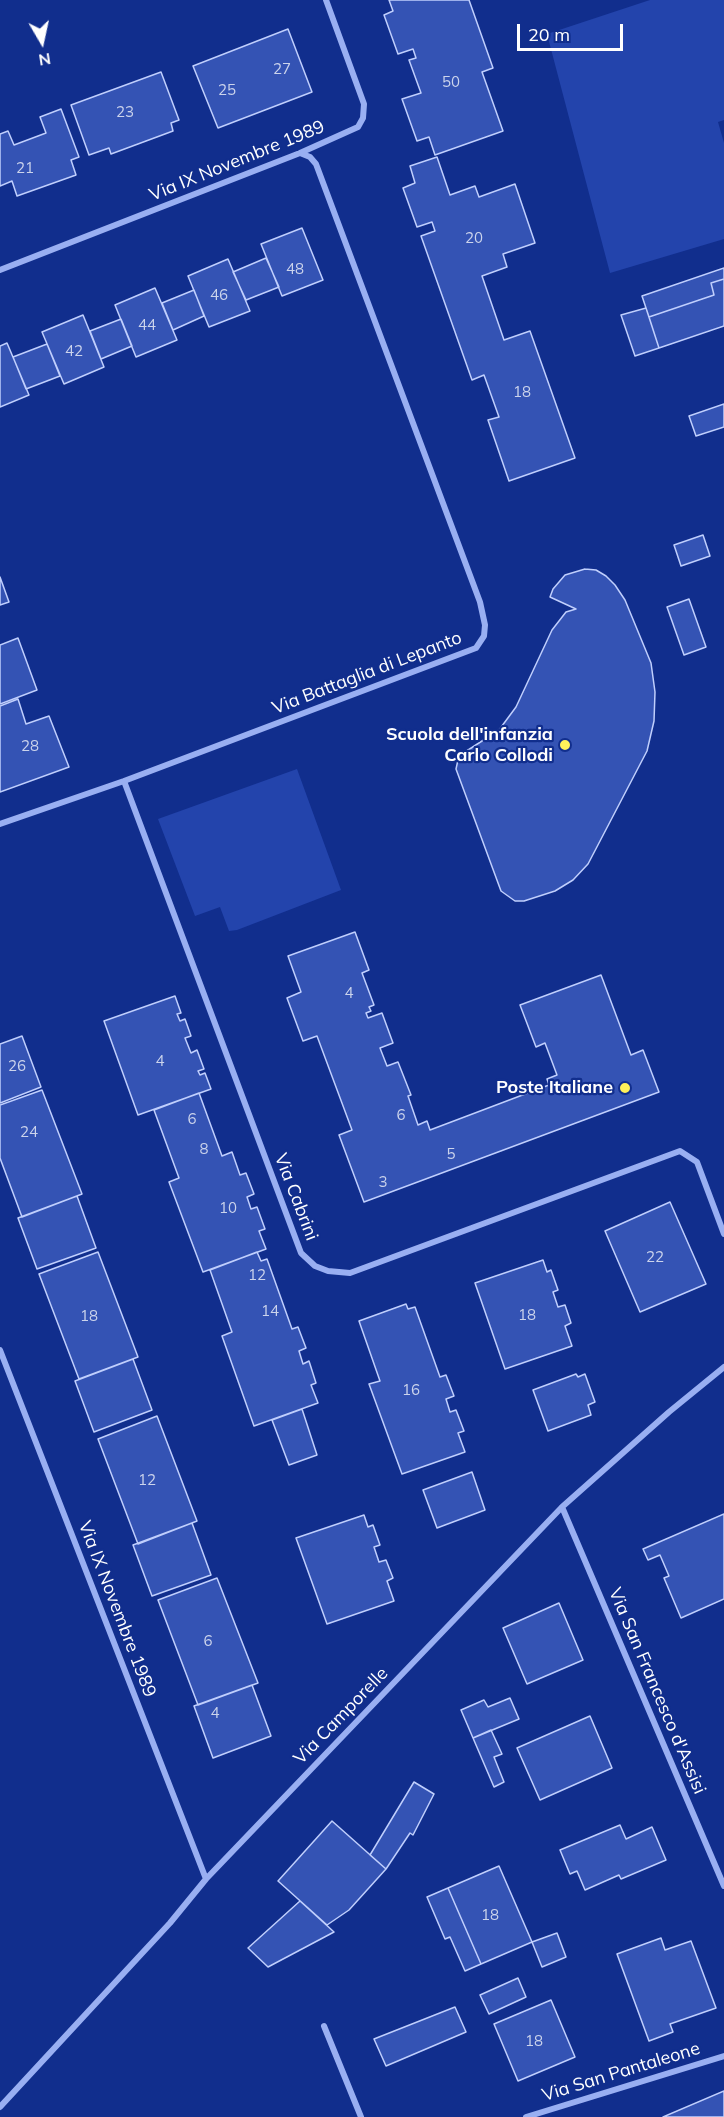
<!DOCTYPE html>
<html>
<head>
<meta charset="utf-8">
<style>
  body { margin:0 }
  #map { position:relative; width:724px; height:2117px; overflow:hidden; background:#112e8d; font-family:Mulish,sans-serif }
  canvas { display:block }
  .north { position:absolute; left:12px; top:12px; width:60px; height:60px; -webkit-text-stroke:4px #112e8d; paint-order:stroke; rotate:171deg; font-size:16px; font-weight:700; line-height:24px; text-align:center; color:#fff }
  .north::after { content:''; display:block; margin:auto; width:21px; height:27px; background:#fff; clip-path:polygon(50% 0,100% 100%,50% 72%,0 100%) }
  .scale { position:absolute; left:517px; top:24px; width:106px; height:27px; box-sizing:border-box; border:3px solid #fff; border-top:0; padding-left:8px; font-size:18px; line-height:21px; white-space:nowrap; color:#fff; -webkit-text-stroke:4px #112e8d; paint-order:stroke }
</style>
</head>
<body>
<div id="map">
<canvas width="724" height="2117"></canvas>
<div class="north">N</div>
<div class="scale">20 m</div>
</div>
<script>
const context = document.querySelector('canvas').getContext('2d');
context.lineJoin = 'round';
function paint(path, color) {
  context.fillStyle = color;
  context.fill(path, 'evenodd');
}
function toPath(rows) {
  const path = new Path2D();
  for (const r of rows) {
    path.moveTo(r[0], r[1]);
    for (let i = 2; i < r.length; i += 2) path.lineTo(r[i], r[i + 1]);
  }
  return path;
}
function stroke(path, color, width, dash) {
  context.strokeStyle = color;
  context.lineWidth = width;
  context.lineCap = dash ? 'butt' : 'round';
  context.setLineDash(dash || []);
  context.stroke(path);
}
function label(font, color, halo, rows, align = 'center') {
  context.font = font + ' Mulish,sans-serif';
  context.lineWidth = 4.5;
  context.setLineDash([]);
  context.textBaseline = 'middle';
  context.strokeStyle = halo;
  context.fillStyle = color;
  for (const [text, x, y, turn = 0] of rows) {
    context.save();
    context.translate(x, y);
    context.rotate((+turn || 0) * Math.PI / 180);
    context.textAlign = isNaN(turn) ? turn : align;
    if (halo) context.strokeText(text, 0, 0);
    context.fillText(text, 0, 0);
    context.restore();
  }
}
paint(toPath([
  [650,0,724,0,724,120,718,122,724,143,724,239,610,273,547,34],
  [297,769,341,890,237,930,229,931,220,907,195,916,158,819]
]), '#2344ac');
const building = toPath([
  [389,0,469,0,493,68,482,72,503,131,435,155,429,137,417,141,402,99,421,93,409,60,416,58,413,49,398,54,384,15,393,11,389,0],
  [288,29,312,92,218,128,193,66,288,29],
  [161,72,179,120,171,123,173,131,111,154,109,148,89,155,71,105,161,72],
  [61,109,79,157,71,160,76,175,17,196,12,181,0,186,0,134,8,131,14,145,46,133,40,117,61,109],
  [437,157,450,195,475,186,479,197,515,184,535,243,503,254,507,267,482,276,504,340,530,331,575,458,509,481,488,420,499,417,484,375,472,380,421,236,435,231,432,222,417,227,403,188,415,183,410,166,437,157],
  [302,228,323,280,282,296,261,244,302,228],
  [266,258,279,287,246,300,233,272,266,258],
  [228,259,250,311,209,327,188,276,228,259],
  [724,268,724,279,711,283,714,295,649,317,642,296,724,268],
  [724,279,724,326,659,348,649,317,714,295,711,283,724,279],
  [155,288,177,340,136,357,115,305,155,288],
  [194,290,204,316,173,330,162,303,194,290],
  [646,308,659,348,635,356,621,315,646,308],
  [83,315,104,367,64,384,42,332,83,315],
  [121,319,132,346,101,359,90,331,121,319],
  [7,343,29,395,0,407,0,346,7,343],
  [47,344,60,376,26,389,13,357,47,344],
  [724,404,724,427,696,436,689,416,724,404],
  [703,535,710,556,681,566,674,545,703,535],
  [585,569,596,570,606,576,615,585,625,600,651,663,655,692,654,721,647,751,588,864,573,880,555,891,524,901,515,901,501,891,456,769,458,760,465,752,499,730,516,707,552,630,566,612,576,609,550,597,553,589,565,575,585,569],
  [0,577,9,602,0,605,0,577],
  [689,599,706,647,684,655,667,607,689,599],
  [18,638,37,690,0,704,0,645,18,638],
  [18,699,26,724,49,716,69,767,0,792,0,706,18,699],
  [355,932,369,970,362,973,374,1005,369,1007,371,1011,366,1013,368,1018,382,1013,393,1043,380,1048,387,1066,398,1062,411,1095,408,1096,418,1125,427,1121,430,1130,549,1085,547,1079,557,1075,545,1043,536,1047,520,1005,601,975,631,1055,643,1050,659,1092,364,1202,339,1135,352,1130,317,1036,303,1041,287,998,301,992,288,956,355,932],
  [175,996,181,1013,177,1014,180,1021,185,1019,191,1036,185,1038,191,1053,197,1050,204,1069,198,1071,200,1075,205,1073,211,1089,138,1115,104,1021,175,996],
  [22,1036,41,1087,0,1103,0,1044,22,1036],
  [42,1090,82,1194,22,1217,0,1158,0,1105,42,1090],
  [199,1093,222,1156,232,1152,240,1175,246,1173,254,1194,247,1197,251,1209,257,1207,265,1229,259,1231,266,1249,203,1272,169,1182,179,1178,154,1110,199,1093],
  [77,1196,96,1248,37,1269,18,1218,77,1196],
  [670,1202,706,1284,640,1312,605,1231,670,1202],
  [98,1252,138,1357,79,1379,39,1274,98,1252],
  [257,1252,261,1261,267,1259,292,1329,298,1327,306,1348,299,1351,303,1364,309,1361,316,1383,311,1385,318,1403,254,1426,222,1336,232,1332,210,1270,257,1252],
  [543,1260,547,1272,551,1270,558,1290,553,1292,558,1307,565,1305,571,1323,565,1326,572,1346,505,1369,475,1283,543,1260],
  [406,1304,408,1309,415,1307,440,1377,446,1375,454,1396,446,1399,450,1412,456,1410,464,1431,458,1433,465,1452,402,1474,369,1384,380,1381,359,1321,406,1304],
  [133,1359,152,1410,94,1432,75,1381,133,1359],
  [576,1374,578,1377,585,1374,595,1402,588,1405,591,1415,548,1431,533,1390,576,1374],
  [302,1409,317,1455,289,1465,272,1420,302,1409],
  [157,1416,197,1521,138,1544,98,1439,157,1416],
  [472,1472,485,1510,437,1528,423,1490,472,1472],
  [724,1514,724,1599,681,1618,664,1578,669,1576,660,1555,648,1560,643,1549,724,1514],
  [364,1515,368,1527,373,1525,380,1545,374,1547,379,1562,386,1560,393,1578,387,1581,394,1601,327,1624,296,1538,364,1515],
  [192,1523,211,1575,152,1596,133,1545,192,1523],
  [217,1578,258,1683,198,1705,158,1600,217,1578],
  [559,1603,583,1660,527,1684,503,1628,559,1603],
  [252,1685,271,1736,213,1758,194,1706,252,1685],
  [510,1698,519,1719,473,1738,461,1710,484,1700,488,1707,510,1698],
  [590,1716,612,1768,540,1800,517,1748,590,1716],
  [491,1730,502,1754,494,1757,504,1782,494,1787,473,1738,491,1730],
  [414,1782,434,1794,413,1835,410,1833,386,1869,370,1855,414,1782],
  [332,1821,386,1869,349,1910,327,1925,278,1881,332,1821],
  [620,1825,626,1839,652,1827,666,1860,621,1879,619,1875,585,1890,577,1871,570,1874,560,1850,620,1825],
  [499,1866,532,1942,481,1964,448,1888,499,1866],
  [448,1888,481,1964,465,1971,450,1937,445,1939,427,1897,448,1888],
  [300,1901,334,1932,268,1967,248,1948,300,1901],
  [557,1933,566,1957,542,1967,532,1942,557,1933],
  [661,1938,665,1950,691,1941,716,2008,670,2024,673,2032,649,2041,617,1954,661,1938],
  [518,1978,526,1997,489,2014,480,1995,518,1978],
  [551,2000,575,2057,518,2081,494,2024,551,2000],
  [455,2007,466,2032,386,2066,374,2039,455,2007],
  [724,2091,724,2117,663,2117,724,2091]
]);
paint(building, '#3453b4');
stroke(building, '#c0cffd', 1.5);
stroke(toPath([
  [0,270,300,153,358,127,363,118,364,104,326,0],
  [124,781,301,1253,315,1266,328,1271,350,1273,680,1151,697,1162,724,1234],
  [0,824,124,781,476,648,484,636,485,625,480,602,316,164,310,157,300,153],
  [0,1350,206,1879],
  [562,1507,724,1886],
  [324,2026,361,2117],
  [0,2107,170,1923,206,1879,562,1507,669,1412,724,1367],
  [526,2117,724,2056]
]), '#99aff2', 6);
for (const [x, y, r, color] of [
  [565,745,6,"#fff15a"],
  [625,1088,6,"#fff15a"]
]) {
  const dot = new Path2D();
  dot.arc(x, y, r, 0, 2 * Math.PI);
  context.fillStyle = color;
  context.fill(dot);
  stroke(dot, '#112e8d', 2);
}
label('15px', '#ccd4ec', null, [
  ["27",282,69],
  ["50",451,82],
  ["25",227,90],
  ["23",125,112],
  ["21",25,168],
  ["20",474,238],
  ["48",295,269],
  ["46",219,295],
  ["44",147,325],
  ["42",74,351],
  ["18",522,392],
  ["28",30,746],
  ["4",349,993],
  ["4",160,1061],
  ["26",17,1066],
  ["6",401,1115],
  ["6",192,1119],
  ["24",29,1132],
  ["8",204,1149],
  ["5",451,1154],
  ["3",383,1182],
  ["10",228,1208],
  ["22",655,1257],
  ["12",257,1275],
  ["14",270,1311],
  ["18",527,1315],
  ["18",89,1316],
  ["16",411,1390],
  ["12",147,1480],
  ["6",208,1641],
  ["4",215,1713],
  ["18",490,1915],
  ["18",534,2041]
]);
label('18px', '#fff', '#112e8d', [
  ["Via IX Novembre 1989",237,161,-22],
  ["Via Battaglia di Lepanto",367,673,-21],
  ["Via Cabrini",296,1197,69],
  ["Via IX Novembre 1989",117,1609,69],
  ["Via San Francesco d'Assisi",657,1691,67],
  ["Via Camporelle",341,1716,-46],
  ["Via San Pantaleone",621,2072,-17]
]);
label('bold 18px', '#fff', '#112e8d', [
  ["Scuola dell'infanzia",553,735],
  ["Carlo Collodi",553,756],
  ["Poste Italiane",613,1088]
], 'right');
</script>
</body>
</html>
